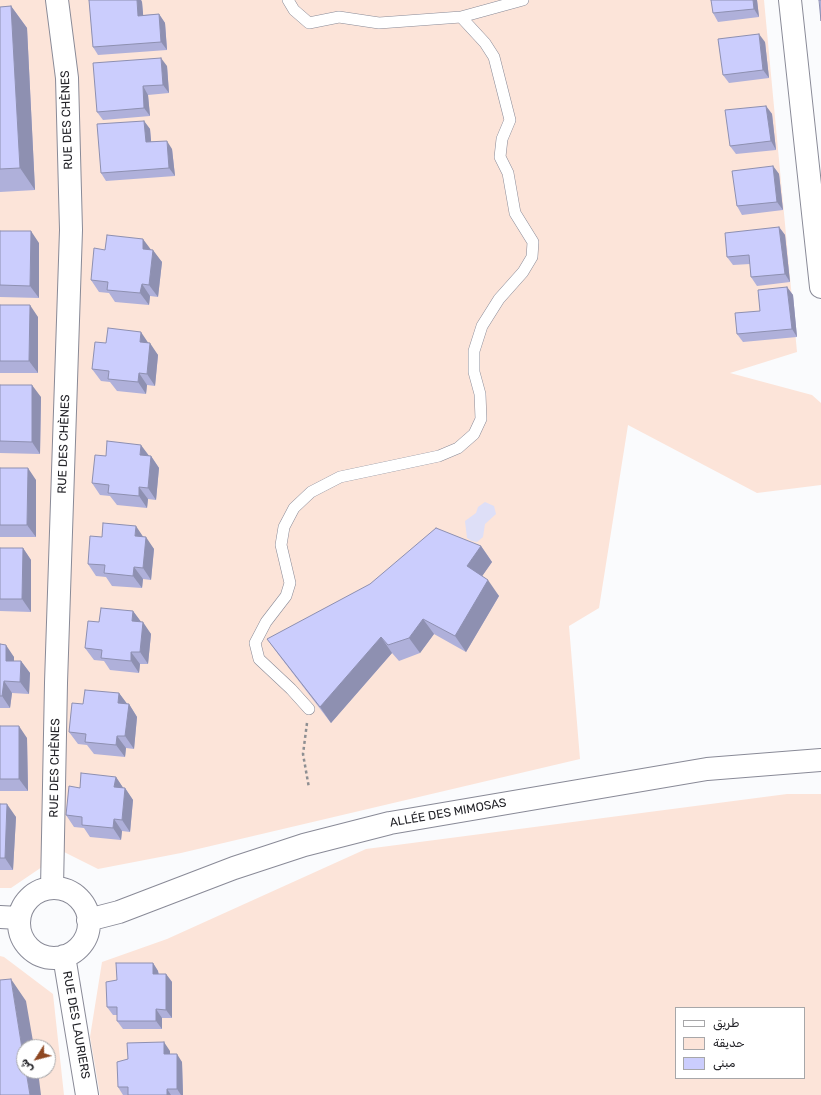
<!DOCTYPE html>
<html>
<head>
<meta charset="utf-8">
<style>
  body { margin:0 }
  #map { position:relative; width:821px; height:1095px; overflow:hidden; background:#fafbfd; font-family:Rubik,Vazirmatn,sans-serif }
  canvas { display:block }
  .legend { position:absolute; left:675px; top:1007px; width:130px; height:72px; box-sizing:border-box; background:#fff; border:1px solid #a7a7a9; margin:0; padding:5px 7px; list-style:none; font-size:12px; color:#232328 }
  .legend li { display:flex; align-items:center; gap:8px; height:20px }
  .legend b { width:20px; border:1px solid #a7a7a9 }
  .north { position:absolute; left:16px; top:1039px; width:40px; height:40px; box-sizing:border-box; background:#fff; border:1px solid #a7a7a9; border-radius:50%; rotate:234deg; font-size:11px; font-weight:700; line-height:16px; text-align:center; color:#232328 }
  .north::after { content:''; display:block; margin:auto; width:14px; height:18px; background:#8e4722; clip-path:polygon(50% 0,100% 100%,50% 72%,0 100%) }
</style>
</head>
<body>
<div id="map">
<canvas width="821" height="1095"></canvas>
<ul class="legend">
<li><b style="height:5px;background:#fff"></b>طريق</li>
<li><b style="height:11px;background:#fce4d9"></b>حديقة</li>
<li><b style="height:11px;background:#cbcdfd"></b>مبنى</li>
</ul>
<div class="north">ش</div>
</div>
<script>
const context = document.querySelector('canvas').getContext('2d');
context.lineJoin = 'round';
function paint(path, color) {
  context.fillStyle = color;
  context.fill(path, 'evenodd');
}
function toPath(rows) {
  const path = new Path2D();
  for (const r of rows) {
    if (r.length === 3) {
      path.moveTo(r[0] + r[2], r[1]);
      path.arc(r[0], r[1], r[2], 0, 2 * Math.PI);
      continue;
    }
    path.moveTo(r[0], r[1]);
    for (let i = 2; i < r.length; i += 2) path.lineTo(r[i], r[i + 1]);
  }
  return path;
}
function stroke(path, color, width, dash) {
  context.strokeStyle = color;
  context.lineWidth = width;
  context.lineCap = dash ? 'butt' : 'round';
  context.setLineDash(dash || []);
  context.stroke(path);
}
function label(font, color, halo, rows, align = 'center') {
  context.font = font + ' Rubik,sans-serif';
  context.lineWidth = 4;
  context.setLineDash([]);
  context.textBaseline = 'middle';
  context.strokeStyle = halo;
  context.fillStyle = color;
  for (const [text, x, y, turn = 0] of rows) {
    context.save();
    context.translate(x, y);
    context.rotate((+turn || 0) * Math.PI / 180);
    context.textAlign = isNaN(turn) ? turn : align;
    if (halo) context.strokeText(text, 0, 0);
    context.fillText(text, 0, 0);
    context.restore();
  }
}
paint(toPath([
  [0,0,764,0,797,352,730,373,812,395,821,403,821,485,757,493,628,425,599,608,569,626,580,759,181,853,98,869,64,852,11,888,0,888],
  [787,794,821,794,821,1095,100,1095,90,1037,102,962,167,939,366,849],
  [676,1008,804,1008,804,1078,676,1078],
  [0,956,4,957,53,994,64,1095,0,1095],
  [24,1047,48,1047,48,1071,24,1071]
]), '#fce4d9');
paint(toPath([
  [485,502,494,506,496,514,485,524,483,537,477,542,472,541,467,538,465,521,476,513,478,507]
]), '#dedff7');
const lane = toPath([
  [288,0,294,10,309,23,339,17,379,23,461,17,523,0],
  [309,709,291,689,259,659,255,643,266,622,286,596,290,583,281,545,284,527,294,508,311,492,340,477,439,456,458,448,474,434,481,419,480,394,474,372,474,351,482,326,499,299,523,272,532,257,533,242,515,213,508,173,500,157,502,139,510,120,494,57,485,43,461,17]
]);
const street = toPath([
  [790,0,821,287],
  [52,888,56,683,71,230,67,78,57,0],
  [54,923,35],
  [0,917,19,918],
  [88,920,119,912,234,868,304,845,390,823,707,769,821,760],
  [64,956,87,1095]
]);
stroke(lane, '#898a97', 12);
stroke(street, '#898a97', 24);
stroke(toPath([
  [307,723,303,754,309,788]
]), '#8e8f92', 2.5, [3, 3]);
stroke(lane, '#fff', 11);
stroke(street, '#fff', 22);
paint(toPath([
  [89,0,141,0,142,2,143,15,159,14,165,23,167,50,98,55,93,47],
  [757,0,759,17,718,22,713,13],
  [11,6,27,28,35,190,0,192,0,7],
  [765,42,769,78,729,83,723,75],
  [167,66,169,93,148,95,150,116,103,120,97,112],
  [766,106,772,114,776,150,736,154,730,146],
  [144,121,150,129,151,142,172,149,175,176,106,181,101,173],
  [773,166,779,174,783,210,742,215,737,206],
  [779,227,785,235,790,282,757,286,751,277,750,264,733,265,727,257],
  [0,231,39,243,39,298,0,297],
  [105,250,151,250,162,262,158,297,150,296,149,305,115,302,109,293,99,292,91,280],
  [787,287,793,295,797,337,743,342,737,334,760,311],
  [0,305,38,317,38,373,0,373],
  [106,343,148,343,158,355,155,386,147,385,146,394,117,391,110,382,101,381,92,369],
  [0,385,41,397,40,454,0,453],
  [106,456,151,456,159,468,156,500,148,499,147,508,117,505,110,496,100,495,92,483],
  [0,468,36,480,36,537,0,537],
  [102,537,144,537,154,549,151,580,143,579,142,588,112,586,106,577,96,576,88,564],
  [481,546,492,562,482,576,499,596,466,652,434,634,420,653,399,661,392,653,331,723,278,654,267,639],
  [0,548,23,548,31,560,31,612,0,611],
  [133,611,141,622,151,634,148,664,140,664,139,673,110,670,104,661,94,660,85,648,99,622],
  [0,644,14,657,14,661,21,661,30,673,29,694,12,693,10,708,0,708],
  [119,693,127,704,129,704,137,717,134,749,126,748,125,757,94,754,87,745,78,744,69,732,83,704],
  [0,726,27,738,28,791,0,791],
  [116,777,123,788,125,788,133,800,130,832,122,831,121,840,90,837,84,828,74,827,66,815,80,788],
  [0,804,16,817,13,870,0,870],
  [153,963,158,971,159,974,166,974,172,982,172,1018,162,1018,162,1029,123,1029,117,1021,117,1015,113,1015,107,1007,117,980],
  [170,1051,170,1054,182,1062,183,1095,123,1095,118,1087]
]), '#afb0da');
paint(toPath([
  [137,0,141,0,142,2,144,24,138,16],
  [753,0,757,0,759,17,754,9],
  [11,6,27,28,35,190,20,168],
  [159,14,165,23,167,50,161,42],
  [759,34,765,42,769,78,763,70],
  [161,58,167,66,169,93,163,85],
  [143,86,148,95,150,116,144,108],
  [766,106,772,114,776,150,771,141],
  [144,121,150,129,152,151,146,142],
  [167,141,172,149,175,176,169,168],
  [773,166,779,174,783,210,777,202],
  [779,227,785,235,790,282,785,274],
  [31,231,39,243,39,298,30,286],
  [143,239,152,251,143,249],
  [153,250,162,262,158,297,149,285],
  [142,284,150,296,149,305,140,293],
  [787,287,793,295,797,337,792,329],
  [30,305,38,317,38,373,29,361],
  [141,332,149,344,140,342],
  [150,343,158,355,155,386,147,374],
  [139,373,147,385,146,394,138,382],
  [32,385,41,397,40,454,32,442],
  [141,445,150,457,140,455],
  [151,456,159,468,156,500,148,488],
  [28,468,36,480,36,537,27,525],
  [139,487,148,499,147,508,139,496],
  [136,526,144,538,135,536],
  [146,537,154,549,151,580,143,568],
  [481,546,492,562,478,582,467,566],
  [23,548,31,560,31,612,22,599],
  [134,567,143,579,142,588,133,576],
  [488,580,499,596,466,652,455,636],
  [133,611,142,623,132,621],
  [423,619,434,634,420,653,409,638],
  [143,622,151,634,148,664,140,652],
  [381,637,392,653,331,723,320,707],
  [6,645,14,657,14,673,6,661],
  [131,652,140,664,139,673,131,661],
  [21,661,30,673,29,694,20,682],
  [4,681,12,693,10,708,2,696],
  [119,693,128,705,118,703],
  [129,704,137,717,134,749,125,736],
  [19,726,27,738,28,791,19,779],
  [117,736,126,748,125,757,116,745],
  [116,777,124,789,114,787],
  [125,788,133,800,130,832,122,820],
  [7,804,16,817,13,870,5,858],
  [114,819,122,831,121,840,113,828],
  [153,963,158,971,159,983,153,974],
  [166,974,172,982,172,1018,166,1010],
  [11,979,26,1001,34,1047,24,1047,24,1061],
  [156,1009,162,1018,162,1029,156,1021],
  [164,1042,170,1051,170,1062,164,1054],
  [177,1054,182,1062,183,1095,181,1095,177,1089],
  [26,1071,38,1071,41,1095,30,1095],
  [167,1089,171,1095,167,1095]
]), '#8e90b1');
const building = toPath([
  [89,0,137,0,138,16,159,14,161,42,93,47,89,0],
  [711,0,753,0,754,9,713,13,711,0],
  [819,0,821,0,821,21,819,0],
  [11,6,20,168,0,169,0,7,11,6],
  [759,34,763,70,723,75,718,39,759,34],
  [161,58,163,85,143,86,144,108,97,112,93,63,161,58],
  [766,106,771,141,730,146,725,110,766,106],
  [144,121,146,142,167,141,169,168,101,173,97,124,144,121],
  [773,166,777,202,737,206,732,171,773,166],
  [779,227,785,274,751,277,749,255,727,257,725,233,779,227],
  [0,231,31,231,30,286,0,285,0,231],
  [107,235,143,239,143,249,153,250,149,285,142,284,140,293,107,290,108,282,91,280,94,248,105,250,107,235],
  [787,287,792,329,737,334,735,313,760,311,758,290,787,287],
  [0,305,30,305,29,361,0,361,0,305],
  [108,328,141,332,140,342,150,343,147,374,139,373,138,382,108,379,109,371,92,369,95,342,106,343,108,328],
  [0,385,32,385,32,442,0,441,0,385],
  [107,441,141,445,140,455,151,456,148,488,139,487,139,496,108,493,109,485,92,483,95,455,106,456,107,441],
  [0,468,28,468,27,525,0,525,0,468],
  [103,523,136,526,135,536,146,537,143,568,134,567,133,576,104,573,105,565,88,564,90,536,102,537,103,523],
  [436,528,481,546,467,566,488,580,455,636,423,619,409,638,388,645,381,637,320,707,267,639,370,584,436,528],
  [0,548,23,548,22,599,0,599,0,548],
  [101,608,133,611,132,621,143,622,140,652,131,652,131,661,101,658,102,650,85,648,88,621,99,622,101,608],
  [0,644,6,645,6,661,21,661,20,682,4,681,2,696,0,696,0,644],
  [85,690,119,693,118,703,129,704,125,736,117,736,116,745,85,742,86,734,69,732,72,703,83,704,85,690],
  [0,726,19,726,19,779,0,779,0,726],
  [81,773,116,777,114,787,125,788,122,820,114,819,113,828,82,825,82,817,66,815,69,786,80,788,81,773],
  [0,804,7,804,5,858,0,858,0,804],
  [116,963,153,963,153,974,166,974,166,1010,156,1009,156,1021,117,1021,117,1007,107,1007,106,982,117,980,116,963],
  [11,979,24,1061,24,1071,26,1071,30,1095,0,1095,0,980,11,979],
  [164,1042,164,1054,177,1054,177,1089,167,1089,167,1095,128,1095,128,1087,118,1087,117,1062,128,1059,127,1043,164,1042]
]);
paint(building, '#cbcdfd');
stroke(building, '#8e90b1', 1);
label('12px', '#232328', '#fff', [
  ["RUE DES CHÈNES",67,120,-92],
  ["RUE DES CHÈNES",64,444,-88],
  ["RUE DES CHÈNES",55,768,-89],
  ["ALLÉE DES MIMOSAS",448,813,-10],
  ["RUE DES LAURIERS",76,1025,80]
]);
</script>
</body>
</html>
